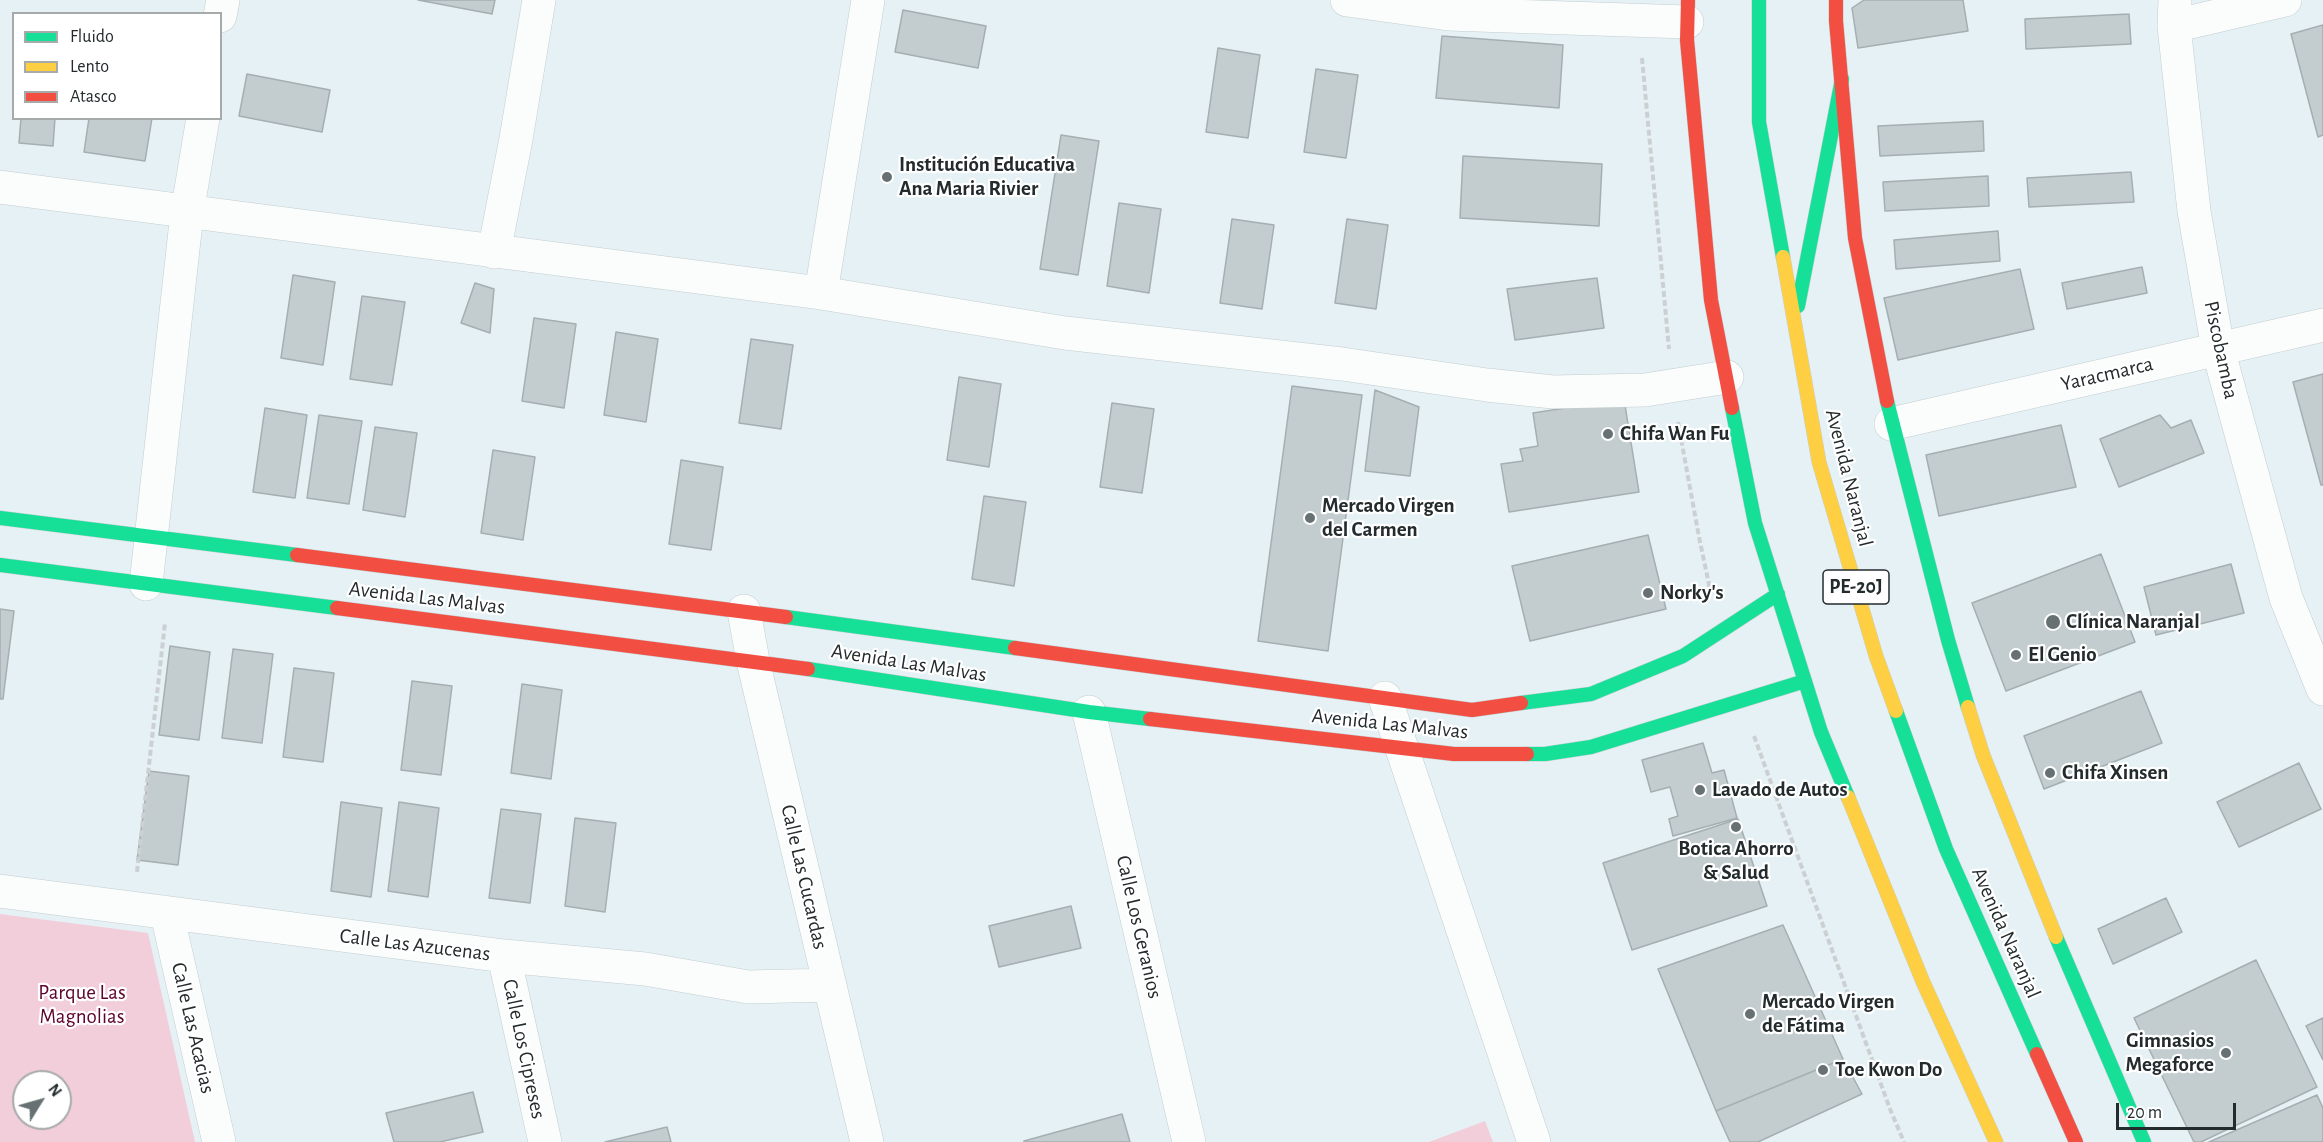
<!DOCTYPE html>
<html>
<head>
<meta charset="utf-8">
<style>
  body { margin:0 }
  #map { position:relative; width:2323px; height:1142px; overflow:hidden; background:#e5f1f4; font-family:"Alegreya Sans",sans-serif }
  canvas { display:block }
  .legend { position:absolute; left:12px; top:12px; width:210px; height:108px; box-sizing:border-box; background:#fff; border:2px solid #a7aaab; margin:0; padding:8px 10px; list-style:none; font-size:18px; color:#232b2d }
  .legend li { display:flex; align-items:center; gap:12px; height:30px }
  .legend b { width:30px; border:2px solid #a7aaab }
  .north { position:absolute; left:12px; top:1070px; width:60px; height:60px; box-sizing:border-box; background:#fff; border:2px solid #a7aaab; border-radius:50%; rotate:53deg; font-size:16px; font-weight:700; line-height:24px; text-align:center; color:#232b2d }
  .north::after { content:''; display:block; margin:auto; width:21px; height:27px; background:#677073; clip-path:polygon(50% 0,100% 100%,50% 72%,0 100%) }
  .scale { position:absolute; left:2116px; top:1103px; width:120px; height:27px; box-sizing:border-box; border:3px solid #232b2d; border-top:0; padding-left:8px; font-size:18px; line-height:21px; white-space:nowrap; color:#232b2d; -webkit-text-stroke:4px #fff; paint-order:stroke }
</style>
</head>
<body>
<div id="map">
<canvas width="2323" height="1142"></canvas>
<ul class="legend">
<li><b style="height:8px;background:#16e098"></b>Fluido</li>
<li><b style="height:8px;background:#ffcf43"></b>Lento</li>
<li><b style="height:8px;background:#f24e42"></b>Atasco</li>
</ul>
<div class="north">N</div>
<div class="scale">20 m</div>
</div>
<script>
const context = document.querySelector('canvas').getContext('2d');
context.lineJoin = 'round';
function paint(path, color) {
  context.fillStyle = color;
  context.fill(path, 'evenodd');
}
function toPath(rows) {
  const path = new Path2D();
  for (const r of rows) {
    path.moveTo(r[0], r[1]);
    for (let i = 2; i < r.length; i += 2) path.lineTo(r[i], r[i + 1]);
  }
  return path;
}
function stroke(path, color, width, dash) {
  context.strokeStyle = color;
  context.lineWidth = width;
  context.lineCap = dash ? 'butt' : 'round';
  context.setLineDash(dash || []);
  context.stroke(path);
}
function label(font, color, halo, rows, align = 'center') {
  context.font = font + ' "Alegreya Sans",sans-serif';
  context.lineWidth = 4.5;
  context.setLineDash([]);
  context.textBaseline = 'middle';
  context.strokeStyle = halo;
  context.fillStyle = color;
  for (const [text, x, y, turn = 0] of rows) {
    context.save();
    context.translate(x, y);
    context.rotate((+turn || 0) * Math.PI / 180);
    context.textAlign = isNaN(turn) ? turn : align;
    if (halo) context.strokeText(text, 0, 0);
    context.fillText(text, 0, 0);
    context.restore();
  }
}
paint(toPath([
  [0,914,148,933,195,1142,0,1142],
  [24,1082,60,1082,60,1118,24,1118],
  [1485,1121,1493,1142,1429,1142]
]), '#f2cedb');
const building = toPath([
  [418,0,495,0,492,14,418,0],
  [1864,0,1963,0,1968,31,1858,48,1852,8,1864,0],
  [903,10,986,26,978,68,895,52,903,10],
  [2129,14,2131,44,2026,49,2025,19,2129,14],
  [2323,25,2323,135,2318,137,2291,34,2323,25],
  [1442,36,1563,45,1559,108,1436,98,1442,36],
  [1218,48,1260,55,1248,138,1206,132,1218,48],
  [1316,69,1358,75,1346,158,1304,152,1316,69],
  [247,74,330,90,322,132,239,116,247,74],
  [21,118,55,118,53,146,19,143,21,118],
  [89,118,152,118,145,161,84,152,89,118],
  [1983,121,1984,151,1880,156,1878,126,1983,121],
  [1061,135,1099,141,1078,275,1040,269,1061,135],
  [1463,156,1602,164,1599,226,1460,218,1463,156],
  [2131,172,2134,202,2029,207,2027,178,2131,172],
  [1988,176,1989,206,1885,211,1883,182,1988,176],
  [1119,203,1161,209,1149,293,1107,286,1119,203],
  [1232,219,1274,225,1262,309,1220,303,1232,219],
  [1347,219,1388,225,1376,309,1335,303,1347,219],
  [1998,231,2000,261,1896,269,1894,240,1998,231],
  [2142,267,2147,293,2067,309,2062,283,2142,267],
  [2020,269,2034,329,1898,360,1884,298,2020,269],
  [293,275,335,282,323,365,281,358,293,275],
  [1597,278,1604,328,1515,340,1507,289,1597,278],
  [475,283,494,289,490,333,461,323,475,283],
  [362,296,405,302,392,385,350,379,362,296],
  [534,318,576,324,564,408,522,401,534,318],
  [616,332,658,339,646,422,604,415,616,332],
  [751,339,793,345,781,429,739,423,751,339],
  [2323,374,2323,485,2321,485,2293,382,2323,374],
  [959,377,1001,384,989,467,947,460,959,377],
  [1292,386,1362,395,1328,651,1258,641,1292,386],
  [1375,390,1419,407,1410,476,1365,471,1375,390],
  [1624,399,1639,492,1509,512,1501,464,1523,461,1520,449,1538,446,1533,413,1624,399],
  [1112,403,1154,409,1142,493,1100,487,1112,403],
  [265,408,307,415,295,498,253,492,265,408],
  [319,415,362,421,349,504,307,498,319,415],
  [2160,415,2171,428,2191,420,2204,453,2119,487,2100,439,2160,415],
  [2061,425,2076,487,1939,516,1926,455,2061,425],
  [375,427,417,433,405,517,363,510,375,427],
  [493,450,535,457,523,540,481,533,493,450],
  [681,460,723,467,711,550,669,544,681,460],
  [984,496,1026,502,1014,586,972,579,984,496],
  [1648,535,1666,609,1530,641,1512,566,1648,535],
  [2101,554,2135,642,2006,691,1972,603,2101,554],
  [2231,564,2244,613,2156,635,2144,587,2231,564],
  [0,609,14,611,3,699,0,699,0,609],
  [170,646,210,652,199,740,159,735,170,646],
  [233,649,273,654,262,743,222,738,233,649],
  [294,668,334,673,323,762,283,757,294,668],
  [412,681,452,686,441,775,401,770,412,681],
  [522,684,562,690,551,779,511,773,522,684],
  [2141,691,2162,743,2044,789,2024,736,2141,691],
  [1703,743,1712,773,1724,770,1737,818,1673,836,1669,819,1678,816,1670,787,1651,792,1642,760,1703,743],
  [2299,763,2321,809,2239,847,2217,802,2299,763],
  [149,771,189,776,178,865,137,860,149,771],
  [341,802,382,808,371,897,331,891,341,802],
  [399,802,439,808,428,897,388,891,399,802],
  [501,809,541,814,530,903,489,898,501,809],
  [575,818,616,823,605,912,565,906,575,818],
  [1738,819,1767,906,1632,950,1603,863,1738,819],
  [2166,898,2182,932,2113,964,2098,929,2166,898],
  [1071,906,1081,948,999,967,989,926,1071,906],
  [1783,925,1843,1059,1716,1111,1658,969,1783,925],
  [2256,960,2317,1087,2201,1142,2194,1142,2134,1018,2256,960],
  [2323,1018,2323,1060,2306,1026,2323,1018],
  [1843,1059,1862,1094,1758,1142,1730,1142,1716,1111,1843,1059],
  [473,1092,483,1132,440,1142,394,1142,386,1113,473,1092],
  [2317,1095,2323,1108,2323,1142,2209,1142,2317,1095],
  [1122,1114,1130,1142,1024,1142,1024,1141,1122,1114],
  [667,1127,671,1142,605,1142,667,1127]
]);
paint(building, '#c3cdd0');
stroke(building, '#a5aeb1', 1.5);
const street = toPath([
  [1347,0,1448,14,1687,22],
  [2175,0,2174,26,2194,211,2218,349,2286,598,2323,689],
  [220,16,223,0],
  [2174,26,2285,0],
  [0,187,821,293,1065,333,1342,364,1487,385,1553,392,1645,390,1727,377],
  [494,252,516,139,539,0],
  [821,293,868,0],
  [1891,424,2323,325],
  [146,584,187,213,203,118],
  [744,611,753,661,867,1142],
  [1385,698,1534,1142],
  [1089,712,1189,1142],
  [0,891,504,956,645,969,748,987,830,985],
  [167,914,219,1142],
  [504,956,545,1142]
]);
const fast = toPath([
  [1759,0,1759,122,1783,257],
  [1798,306,1842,79],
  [1887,401,1948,640,1968,707],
  [1732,408,1755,523,1821,732,1848,797],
  [0,518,297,555],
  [0,565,337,608],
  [786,617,1015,648],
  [808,669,1089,712,1150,719],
  [1521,703,1591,694,1683,656,1778,594],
  [1896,711,1946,849,2037,1054],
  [1527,754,1545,754,1591,747,1805,681],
  [2056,937,2144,1142]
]);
const slow = toPath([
  [1783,257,1819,462,1876,656,1896,711],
  [1968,707,1983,755,2056,937],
  [1848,797,1923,982,1996,1142]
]);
const jam = toPath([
  [1688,0,1687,40,1711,300,1732,408],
  [1836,0,1836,21,1855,238,1887,401],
  [297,555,786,617],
  [337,608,808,669],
  [1015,648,1472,710,1521,703],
  [1150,719,1454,754,1527,754],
  [2037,1054,2076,1142]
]);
stroke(street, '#c4cdd0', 34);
stroke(fast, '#c4cdd0', 15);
stroke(slow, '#c4cdd0', 15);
stroke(jam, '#c4cdd0', 15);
stroke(toPath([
  [1642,58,1669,349],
  [1678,422,1699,537,1711,594],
  [1754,736,1890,1109,1904,1142],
  [137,872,165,623]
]), '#cdd0d2', 4, [6, 3]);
stroke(street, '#fbfdfd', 33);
stroke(fast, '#16e098', 14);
stroke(slow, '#ffcf43', 14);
stroke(jam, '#f24e42', 14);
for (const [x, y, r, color] of [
  [887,177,6,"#677073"],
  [1608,434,6,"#677073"],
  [1310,518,6,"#677073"],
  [1648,593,6,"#677073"],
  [2053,622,8,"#677073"],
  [2016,655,6,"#677073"],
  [2050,773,6,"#677073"],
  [1700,790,6,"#677073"],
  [1736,827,6,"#677073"],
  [1750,1014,6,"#677073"],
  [2226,1053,6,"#677073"],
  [1823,1070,6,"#677073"]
]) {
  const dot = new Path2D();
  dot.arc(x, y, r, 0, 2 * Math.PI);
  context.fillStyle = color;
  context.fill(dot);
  stroke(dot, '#fff', 2);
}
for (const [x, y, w] of [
  [1856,587,66]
]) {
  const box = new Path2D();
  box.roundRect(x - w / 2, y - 17, w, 34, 4.5);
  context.fillStyle = '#fff';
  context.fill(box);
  stroke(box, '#232b2d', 1.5);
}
label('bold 20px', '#232b2d', null, [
  ["PE-20J",1856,587]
]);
label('bold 21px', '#232b2d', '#fff', [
  ["Institución Educativa",899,165],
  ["Ana Maria Rivier",899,189],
  ["Chifa Wan Fu",1620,434],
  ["Mercado Virgen",1322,506],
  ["del Carmen",1322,530],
  ["Norky's",1660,593],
  ["Clínica Naranjal",2066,622],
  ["El Genio",2028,655],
  ["Chifa Xinsen",2062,773],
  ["Lavado de Autos",1712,790],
  ["Botica Ahorro",1736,849,"center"],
  ["& Salud",1736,873,"center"],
  ["Mercado Virgen",1762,1002],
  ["de Fátima",1762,1026],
  ["Gimnasios",2214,1041,"right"],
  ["Megaforce",2214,1065,"right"],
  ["Toe Kwon Do",1835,1070]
], 'left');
label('21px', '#232b2d', '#fff', [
  ["Piscobamba",2221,350,78],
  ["Yaracmarca",2107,374,-13],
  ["Avenida Naranjal",1849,478,76],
  ["Avenida Las Malvas",427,598,7],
  ["Avenida Las Malvas",909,663,9],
  ["Avenida Las Malvas",1390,724,6],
  ["Calle Las Cucardas",804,877,77],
  ["Calle Los Geranios",1139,927,77],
  ["Avenida Naranjal",2006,933,66],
  ["Calle Las Azucenas",415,945,7],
  ["Calle Las Acacias",193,1028,77],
  ["Calle Los Cipreses",524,1049,78]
]);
label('21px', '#5e032e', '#fff', [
  ["Parque Las",82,993],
  ["Magnolias",82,1017]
]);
</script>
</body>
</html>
